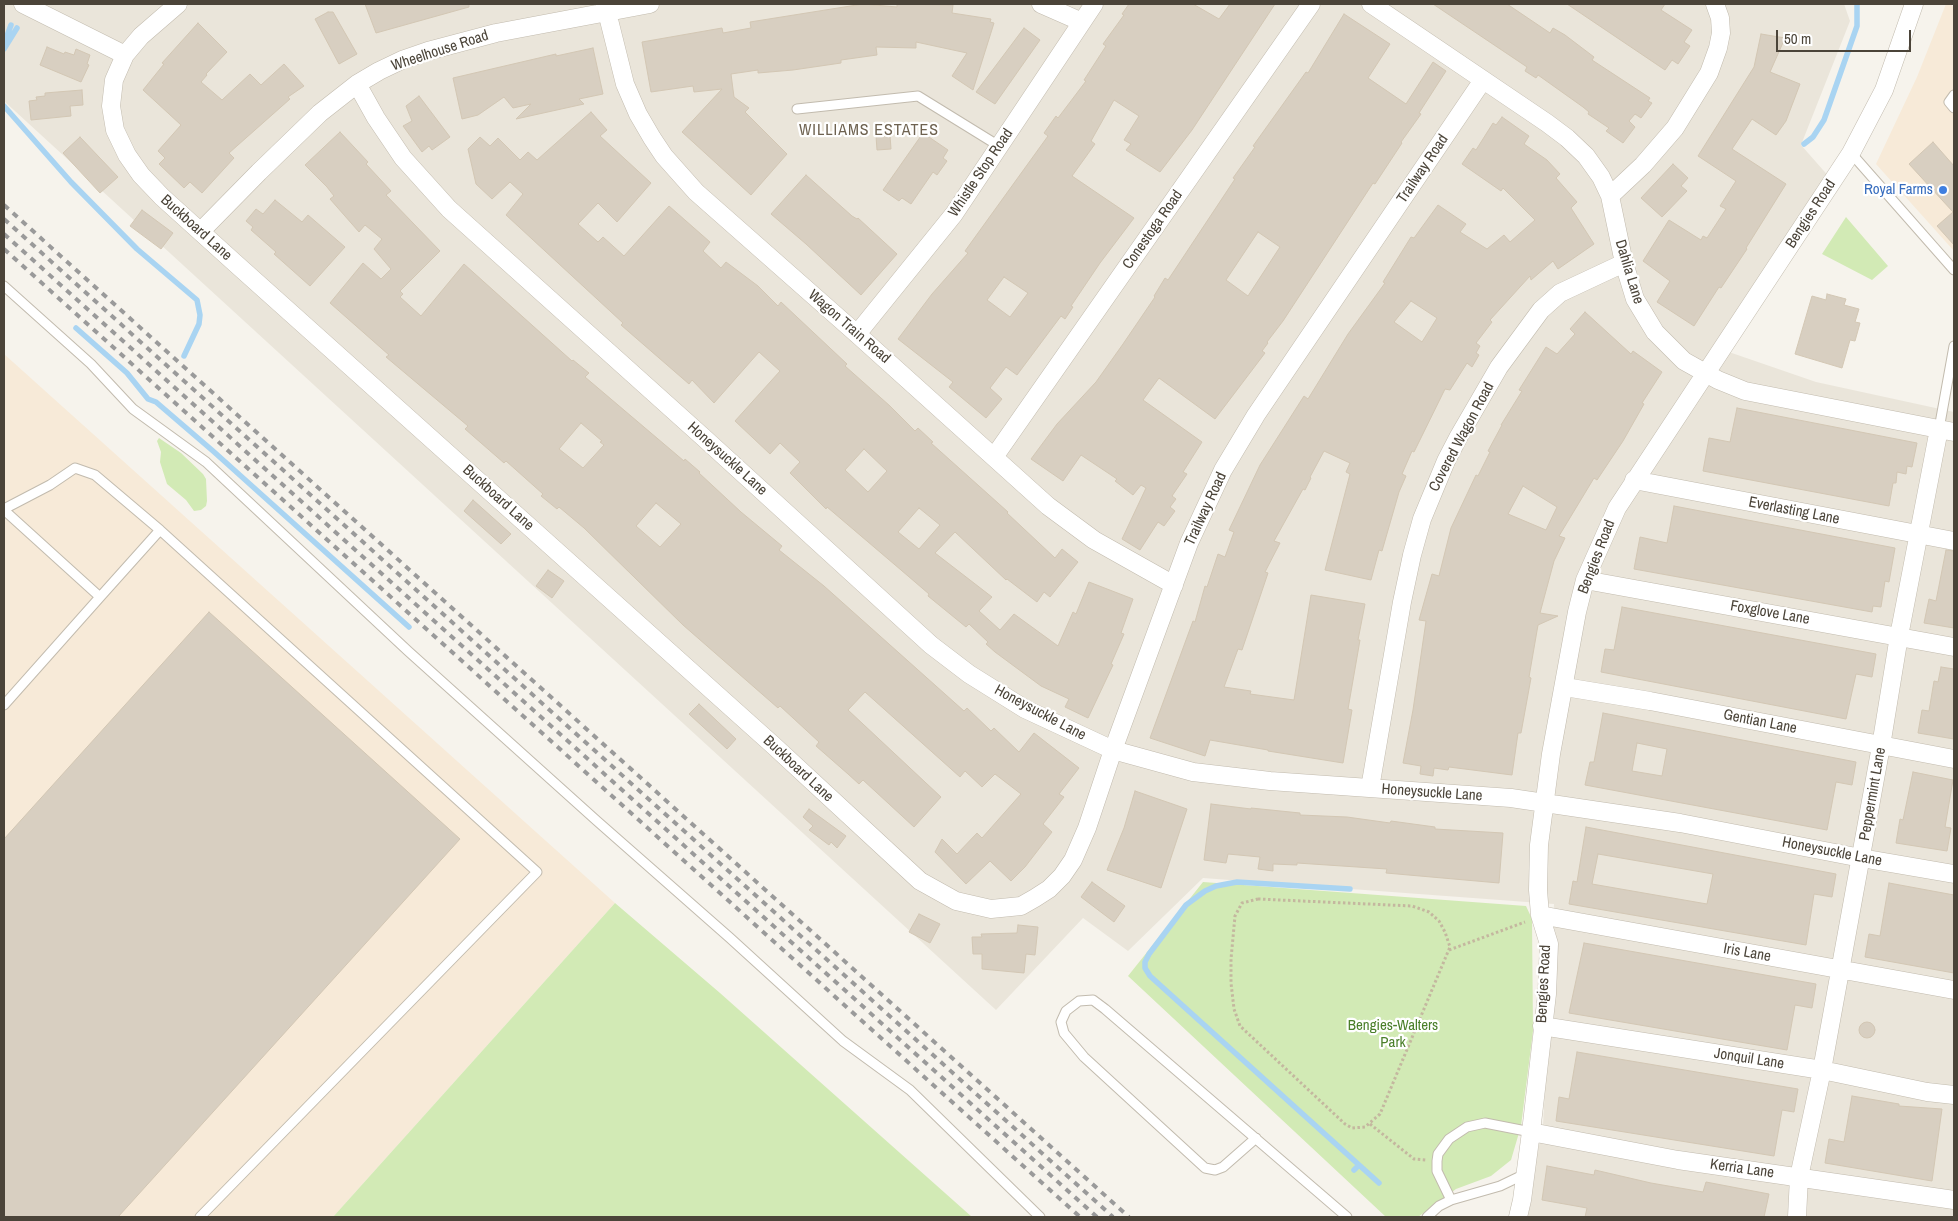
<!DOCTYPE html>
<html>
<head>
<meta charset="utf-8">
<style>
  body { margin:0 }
  #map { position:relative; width:1958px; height:1221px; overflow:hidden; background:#f6f3ec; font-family:"Archivo Narrow",sans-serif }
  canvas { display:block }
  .frame { position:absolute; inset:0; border:5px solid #4b4439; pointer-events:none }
  .scale { position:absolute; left:1776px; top:30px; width:135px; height:22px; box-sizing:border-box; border:2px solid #4b4439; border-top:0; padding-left:6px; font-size:15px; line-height:18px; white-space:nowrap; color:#4b4439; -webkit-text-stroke:4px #fff; paint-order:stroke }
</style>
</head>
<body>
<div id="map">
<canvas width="1958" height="1221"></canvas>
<div class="frame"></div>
<div class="scale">50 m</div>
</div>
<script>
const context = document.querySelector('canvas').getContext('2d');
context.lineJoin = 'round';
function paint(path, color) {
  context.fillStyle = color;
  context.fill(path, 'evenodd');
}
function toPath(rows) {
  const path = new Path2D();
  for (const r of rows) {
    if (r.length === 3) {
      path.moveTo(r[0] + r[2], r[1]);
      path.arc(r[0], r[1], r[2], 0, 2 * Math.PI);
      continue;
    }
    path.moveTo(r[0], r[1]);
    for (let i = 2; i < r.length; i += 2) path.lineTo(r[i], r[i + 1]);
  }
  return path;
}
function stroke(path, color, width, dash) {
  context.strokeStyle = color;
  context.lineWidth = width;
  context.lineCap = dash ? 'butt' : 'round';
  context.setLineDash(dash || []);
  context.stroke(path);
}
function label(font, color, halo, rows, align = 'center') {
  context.font = font + ' "Archivo Narrow",sans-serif';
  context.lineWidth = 4.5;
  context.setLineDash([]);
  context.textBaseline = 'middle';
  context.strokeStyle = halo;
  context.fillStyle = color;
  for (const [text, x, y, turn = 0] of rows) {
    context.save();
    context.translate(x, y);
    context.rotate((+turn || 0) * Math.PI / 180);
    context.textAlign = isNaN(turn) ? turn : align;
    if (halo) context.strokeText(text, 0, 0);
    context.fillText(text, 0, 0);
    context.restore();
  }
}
paint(toPath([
  [4,4,1844,4,1850,21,1801,145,1831,179,1726,351,1816,382,1954,412,1954,1217,1524,1217,1543,1126,1554,904,1203,878,1128,951,1083,918,996,1010,4,101]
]), '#eae5da');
paint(toPath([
  [1946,4,1951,4,1954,8,1954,251,1876,164,1917,77],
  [4,354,615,903,333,1217,4,1217]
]), '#f7ead8');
paint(toPath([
  [1846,217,1888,266,1872,280,1822,254],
  [159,438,181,453,203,474,206,479,207,501,206,506,201,510,194,511,186,500,167,484,160,462,161,452,157,441],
  [1203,882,1526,906,1532,919,1533,1031,1521,1126,1511,1160,1491,1176,1456,1189,1418,1217,1386,1217,1128,976],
  [615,903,720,993,972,1217,333,1217]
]), '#d2eab5');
stroke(toPath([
  [4,44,11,25],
  [4,49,17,28],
  [4,106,71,182,137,249,197,300,200,315,199,324,184,356],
  [1804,144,1813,137,1824,120,1857,26,1857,4],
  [76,328,127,373,148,399,156,402,213,451,409,627],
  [1350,889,1237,882,1216,886,1205,891,1186,905,1149,954,1145,962,1145,968,1150,976,1379,1183],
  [1354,1170,1359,1165]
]), '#a9d4f2', 5.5);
const building = toPath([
  [365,4,469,4,469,7,376,33,365,4],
  [863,4,897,7,897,4,953,5,952,13,991,19,990,22,994,23,973,90,952,76,967,53,916,42,916,48,876,47,877,55,841,60,841,63,793,70,758,73,758,70,731,74,734,97,749,108,745,112,787,154,751,195,682,132,722,89,694,92,693,86,651,92,642,42,722,28,723,33,751,28,750,22,863,4],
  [1129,4,1193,4,1219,19,1230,4,1275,4,1192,130,1160,172,1126,150,1131,144,1124,140,1139,116,1114,100,1091,141,1095,144,1072,176,1134,218,1100,263,1071,306,1073,307,1065,319,1061,316,1017,375,1006,367,990,388,1002,399,986,418,949,387,953,382,898,339,932,294,968,253,965,251,1048,136,1044,133,1056,116,1058,118,1086,81,1084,80,1106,46,1103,44,1124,15,1122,14,1129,4],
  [1004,277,1028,293,1010,317,987,300,1004,277],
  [1433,4,1507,4,1550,33,1553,28,1565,35,1594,57,1592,60,1650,98,1648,101,1652,103,1641,118,1635,114,1629,121,1635,127,1623,143,1606,131,1609,128,1588,114,1589,112,1583,107,1538,75,1536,78,1525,71,1527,67,1433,4],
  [1567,4,1665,4,1661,10,1692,30,1684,42,1690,46,1678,64,1672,60,1665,70,1567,4],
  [328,12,333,12,357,54,339,64,315,19,328,12],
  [1344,14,1390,44,1368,78,1406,104,1433,62,1446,71,1419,113,1421,114,1401,142,1402,143,1375,184,1373,183,1283,321,1267,342,1268,343,1262,351,1265,353,1215,419,1159,378,1143,400,1202,442,1183,472,1187,474,1172,496,1176,499,1170,507,1175,511,1164,526,1158,522,1140,550,1122,539,1146,488,1141,485,1133,495,1115,481,1117,479,1081,455,1063,481,1031,459,1057,424,1096,382,1123,344,1155,297,1154,296,1165,278,1168,280,1235,179,1233,178,1255,147,1253,146,1306,72,1308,73,1344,14],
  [1258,232,1280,247,1248,296,1226,280,1258,232],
  [198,23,227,52,206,74,207,75,201,82,222,100,250,74,261,85,284,64,304,86,288,97,290,99,229,153,234,158,202,193,190,182,184,188,159,164,165,158,158,151,181,125,143,90,164,64,162,63,198,23],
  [1024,28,1040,40,995,104,976,92,1024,28],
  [1761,34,1785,38,1770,72,1800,84,1786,121,1776,135,1752,119,1732,149,1786,184,1746,248,1747,249,1721,288,1719,287,1694,326,1657,302,1670,281,1643,261,1669,220,1701,240,1703,236,1707,238,1726,209,1720,206,1736,181,1698,156,1754,67,1761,34],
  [47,47,64,54,65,52,74,55,76,49,90,55,87,64,89,65,81,82,40,65,47,47],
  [593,48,603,94,579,99,584,104,516,119,531,104,513,108,504,97,478,115,462,119,453,78,556,54,556,56,593,48],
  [82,90,83,105,70,106,71,116,31,120,29,101,37,100,36,97,45,96,45,93,82,90],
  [419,96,450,137,432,150,429,146,422,152,403,126,412,121,406,106,419,96],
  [591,112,607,130,600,136,651,183,617,222,598,203,578,224,598,242,603,237,624,256,669,206,710,242,703,251,721,268,726,262,758,286,778,306,781,302,847,364,845,366,890,406,915,431,918,428,933,442,931,443,1008,512,1007,513,1055,558,1062,549,1078,562,1050,597,1044,592,1037,602,1007,579,1006,580,955,532,935,553,992,597,979,611,1000,630,1014,614,1058,646,1073,612,1076,614,1089,582,1133,599,1121,633,1124,634,1111,664,1113,665,1088,718,1065,707,1069,699,1041,686,995,652,986,644,988,642,969,624,966,627,928,596,929,594,901,570,827,507,826,509,790,473,800,462,780,443,770,454,735,421,780,371,759,352,714,403,692,380,689,384,621,325,623,323,506,215,523,194,510,182,492,199,476,184,468,149,480,137,490,146,498,138,520,160,528,152,537,160,591,112],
  [864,449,887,471,868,492,845,470,864,449],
  [919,508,940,525,919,549,898,532,919,508],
  [1502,117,1529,136,1524,144,1547,160,1560,174,1556,178,1577,202,1571,208,1594,244,1558,269,1553,261,1531,280,1530,276,1490,320,1492,322,1476,343,1480,346,1476,353,1479,355,1472,367,1467,363,1450,390,1445,389,1414,452,1412,451,1402,474,1406,476,1399,492,1382,551,1379,550,1371,580,1325,570,1350,474,1346,472,1350,463,1324,451,1310,477,1311,478,1305,490,1303,489,1274,541,1280,543,1265,572,1268,573,1242,650,1238,649,1224,687,1251,691,1250,694,1294,700,1311,595,1365,604,1358,640,1360,640,1348,709,1352,710,1343,763,1268,751,1268,750,1210,740,1205,756,1150,738,1193,621,1195,622,1205,586,1207,587,1218,554,1225,557,1234,532,1229,530,1260,465,1304,396,1308,399,1348,334,1385,283,1383,282,1411,237,1414,238,1438,205,1466,224,1460,232,1487,249,1504,235,1510,242,1535,220,1503,188,1501,191,1462,164,1473,148,1476,150,1493,123,1496,125,1502,117],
  [1411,301,1437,318,1422,342,1394,322,1411,301],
  [340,132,368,162,366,164,391,191,386,195,440,251,400,291,403,294,400,297,421,316,464,264,572,361,573,360,589,373,585,377,684,461,685,459,700,472,699,473,741,512,782,546,779,550,824,586,964,711,967,708,991,731,994,728,1019,752,1034,733,1079,768,1059,794,1064,797,1043,824,1052,832,1025,867,1011,881,990,861,966,884,935,852,942,839,957,854,977,833,982,838,1021,794,995,774,982,787,965,771,960,777,865,692,848,710,941,797,914,827,863,780,859,784,848,774,816,746,819,742,780,706,778,708,683,625,584,528,559,507,557,509,541,496,543,494,506,461,504,463,465,429,468,426,386,357,389,355,330,303,363,263,381,279,391,269,374,249,382,239,365,225,359,232,330,199,334,196,327,187,305,165,340,132],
  [581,423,602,441,600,442,604,445,583,468,559,449,581,423],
  [656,503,681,524,660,547,636,526,656,503],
  [923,133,948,150,943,158,947,161,937,175,933,172,911,204,902,198,899,201,883,190,923,133],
  [890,135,891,149,877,150,876,136,890,135],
  [80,137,118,177,100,193,63,153,80,137],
  [1933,142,1954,166,1954,245,1937,226,1953,212,1909,164,1933,142],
  [1673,164,1688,178,1681,186,1687,191,1662,217,1641,198,1673,164],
  [806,175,852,216,857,219,858,218,897,254,861,295,806,244,771,214,806,175],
  [275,200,302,222,308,215,345,247,310,286,274,254,276,252,251,230,253,227,246,221,256,209,263,214,275,200],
  [142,210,173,233,161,249,130,226,142,210],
  [1827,294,1846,299,1844,305,1859,309,1855,322,1860,323,1855,341,1850,340,1842,368,1795,354,1812,296,1826,300,1827,294],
  [1585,312,1631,354,1633,351,1662,372,1642,403,1644,404,1623,441,1597,480,1594,478,1559,536,1565,538,1554,561,1540,613,1558,616,1538,625,1529,677,1531,678,1521,733,1518,733,1512,775,1449,767,1448,770,1434,768,1433,776,1420,774,1421,766,1403,763,1413,710,1426,621,1419,620,1432,574,1439,576,1451,528,1476,475,1478,476,1490,452,1488,451,1502,425,1501,425,1522,391,1519,390,1546,347,1557,354,1575,334,1570,329,1585,312],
  [1523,486,1557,507,1546,530,1508,514,1523,486],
  [1737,408,1917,443,1912,467,1907,466,1906,474,1897,472,1896,483,1893,483,1889,506,1703,471,1709,438,1730,442,1737,408],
  [473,500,511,534,501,544,464,511,473,500],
  [1674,506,1895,548,1889,582,1885,581,1881,607,1873,606,1872,612,1634,569,1640,537,1667,543,1674,506],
  [1946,550,1954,551,1954,628,1924,623,1929,599,1936,601,1946,550],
  [548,570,564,581,552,598,536,586,548,570],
  [1622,607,1876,654,1872,677,1856,674,1846,719,1601,672,1605,649,1614,650,1622,607],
  [209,612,460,839,118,1217,4,1217,4,839,209,612],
  [1941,667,1954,669,1954,739,1918,733,1922,710,1929,711,1934,681,1938,682,1941,667],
  [699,704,736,739,727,749,689,714,699,704],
  [1603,713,1856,762,1852,785,1836,782,1827,830,1585,785,1590,762,1594,762,1603,713],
  [1637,743,1667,749,1662,776,1632,771,1637,743],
  [1913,772,1953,780,1945,827,1951,828,1947,851,1896,843,1900,819,1903,820,1913,772],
  [1135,791,1187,809,1161,888,1107,870,1124,828,1135,791],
  [1211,804,1251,809,1251,808,1300,813,1300,815,1347,817,1390,823,1391,821,1435,827,1435,829,1503,833,1499,883,1386,873,1387,869,1297,863,1297,865,1273,864,1273,871,1258,869,1260,857,1228,854,1226,863,1204,860,1211,804],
  [809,809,846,836,837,848,831,842,829,845,809,830,813,826,803,817,809,809],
  [1586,827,1836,874,1832,897,1814,894,1806,945,1569,904,1573,881,1577,882,1586,827],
  [1598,854,1713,874,1707,904,1592,884,1598,854],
  [1092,882,1125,906,1114,922,1081,897,1092,882],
  [1889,883,1954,895,1954,973,1865,957,1869,934,1880,936,1889,883],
  [919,914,940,924,930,943,909,932,919,914],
  [1018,925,1038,927,1035,955,1026,954,1024,973,982,969,982,954,973,954,972,937,982,937,981,934,1017,933,1018,925],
  [1584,943,1816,984,1812,1008,1795,1005,1787,1050,1569,1013,1584,943],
  [1867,1030,8],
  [1577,1052,1798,1089,1794,1112,1782,1110,1774,1156,1556,1121,1559,1097,1569,1099,1577,1052],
  [1852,1096,1899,1104,1899,1106,1942,1109,1932,1181,1825,1163,1829,1139,1844,1142,1852,1096],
  [1547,1166,1594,1175,1595,1170,1651,1183,1703,1192,1706,1182,1769,1194,1764,1217,1585,1217,1587,1208,1542,1200,1547,1166]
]);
paint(building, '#d8cfc1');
stroke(building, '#d3c7b4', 1);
const service = toPath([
  [1954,95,1949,102,1954,108],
  [797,109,918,96,999,146],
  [1851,153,1954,270],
  [4,286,91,364,133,409,206,462,408,651,597,821,730,938,843,1041,910,1090,1040,1217],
  [1939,429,1954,346],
  [4,509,50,485,75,468,95,475,160,530,100,597],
  [4,510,100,597,4,705],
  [160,530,537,872,200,1217],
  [1256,1138,1223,1167,1215,1170,1205,1168,1084,1057,1064,1033,1061,1022,1066,1011,1079,1001,1093,1000,1105,1009,1347,1217],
  [1451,1200,1437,1171,1437,1161,1438,1154,1449,1139,1467,1127,1485,1123,1531,1132],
  [1427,1217,1439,1206,1451,1200,1500,1186,1525,1174]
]);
const minor = toPath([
  [23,4,125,55],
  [178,4,141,36,125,55,114,80,111,106,115,130,127,155,141,175,162,197,235,263,773,745,920,881,956,901,991,909,1021,906,1035,898,1049,889,1062,876,1073,860,1087,828,1113,750,1189,543,1223,470,1256,415,1483,80],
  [605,4,625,84,638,114,652,138,664,156,696,192,857,334,1048,506,1094,540,1174,585],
  [1041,4,1082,22],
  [1371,4,1547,123,1567,138,1586,156,1601,177,1610,196,1624,263,1635,299,1655,332,1684,361,1718,380,1745,391,1954,432],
  [357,84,376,118,403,158,449,209,703,437,931,645,969,674,1025,709,1113,750,1193,772,1270,781,1511,798,1680,823,1861,858,1954,874],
  [1610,196,1643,165,1675,128,1709,73,1718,48,1721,33,1720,18,1715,4],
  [201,231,259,172,320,113,357,84,379,71,402,60,428,51,496,33,650,4],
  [857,334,954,214,1094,4],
  [994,457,1311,4],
  [1634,480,1954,541],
  [1585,580,1954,647],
  [1565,687,1650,701,1954,759],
  [1370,788,1402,602,1412,555,1422,519,1446,461,1459,436,1499,367,1541,310,1560,293,1624,263],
  [1540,915,1954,990],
  [1542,1026,1822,1070,1927,1092,1954,1095],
  [1531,1132,1678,1160,1954,1200],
  [1518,1217,1522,1200,1531,1132,1547,994,1549,944,1540,915,1538,890,1539,845,1551,754,1577,612,1585,580,1617,508,1851,153,1884,90,1914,4],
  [1797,1217,1799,1177,1822,1070,1881,746,1899,636,1939,429]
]);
stroke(service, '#c2bbae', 11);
stroke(minor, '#c2bbae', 19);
stroke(toPath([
  [1258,899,1412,906,1429,912,1439,921,1445,932,1450,947,1447,954,1380,1114,1365,1127,1352,1128,1345,1124,1240,1026,1234,1009,1231,983,1231,959,1235,916,1242,903,1258,899],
  [1449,950,1525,922],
  [1370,1124,1414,1159,1426,1160]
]), '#c4b79f', 3, [2.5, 2.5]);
stroke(service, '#fff', 9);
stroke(minor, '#fff', 18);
stroke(toPath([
  [4,205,1129,1217],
  [4,219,1113,1217],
  [4,234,1097,1217],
  [4,249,1080,1217]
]), '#9a9a9a', 4, [6, 6]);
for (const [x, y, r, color] of [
  [1943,190,5,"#3f7fe0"]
]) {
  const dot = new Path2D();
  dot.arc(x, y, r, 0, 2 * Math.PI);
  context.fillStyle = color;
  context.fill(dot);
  stroke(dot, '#fff', 2);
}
label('15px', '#4b4439', '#fff', [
  ["Wheelhouse Road",440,51,-18],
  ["Trailway Road",1423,169,-56],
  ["Whistle Stop Road",981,173,-56],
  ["Bengies Road",1811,214,-57],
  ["Buckboard Lane",196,228,42],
  ["Conestoga Road",1153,230,-55],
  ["Dahlia Lane",1629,272,73],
  ["Wagon Train Road",849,327,41],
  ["Covered Wagon Road",1462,437,-62],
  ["Honeysuckle Lane",727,459,42],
  ["Buckboard Lane",498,498,42],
  ["Trailway Road",1206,509,-65],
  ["Everlasting Lane",1794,511,11],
  ["Bengies Road",1597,557,-69],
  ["Foxglove Lane",1770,613,10],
  ["Honeysuckle Lane",1040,713,28],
  ["Gentian Lane",1760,722,11],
  ["Buckboard Lane",798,769,43],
  ["Honeysuckle Lane",1432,793,4],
  ["Peppermint Lane",1873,794,-80],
  ["Honeysuckle Lane",1832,852,11],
  ["Iris Lane",1747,953,10],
  ["Bengies Road",1544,984,-87],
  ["Jonquil Lane",1749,1059,9],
  ["Kerria Lane",1742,1169,8]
]);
label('15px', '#366cbe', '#fff', [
  ["Royal Farms",1933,190]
], 'right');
label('15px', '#4a7f2a', '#fff', [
  ["Bengies-Walters",1393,1026],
  ["Park",1393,1043]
]);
context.letterSpacing = '1px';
label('16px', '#6e6250', '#fff', [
  ["WILLIAMS ESTATES",869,131]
]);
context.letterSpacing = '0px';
</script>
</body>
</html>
